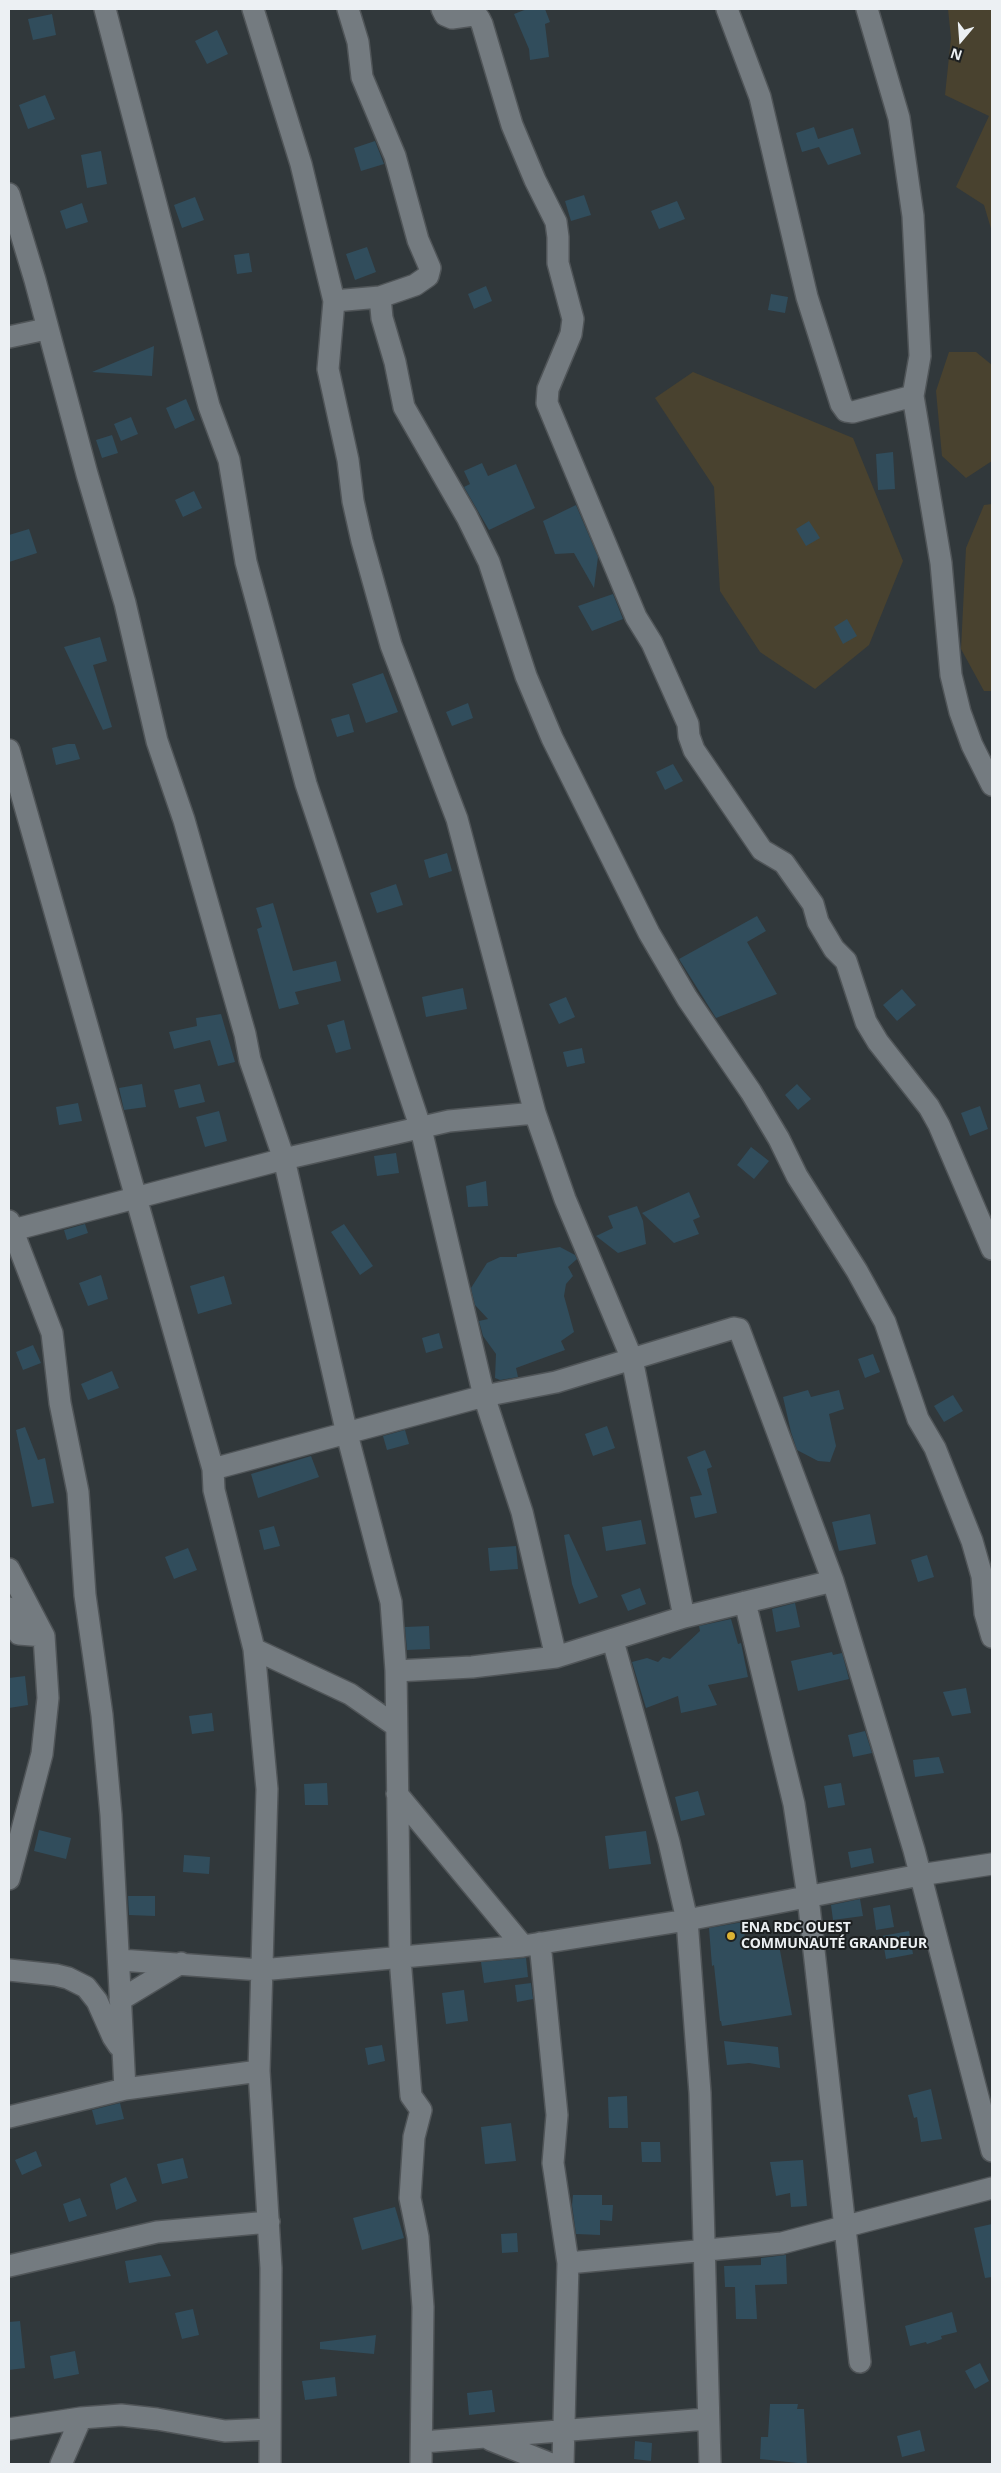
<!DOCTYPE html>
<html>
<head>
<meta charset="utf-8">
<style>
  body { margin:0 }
  #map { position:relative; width:1001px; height:2473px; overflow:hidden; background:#31383b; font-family:"Noto Sans",sans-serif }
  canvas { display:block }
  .frame { position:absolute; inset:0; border:10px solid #ecf0f3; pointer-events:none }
  .north { position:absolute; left:936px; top:15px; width:50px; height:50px; -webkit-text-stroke:4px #1c1f20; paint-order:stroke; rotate:198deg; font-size:14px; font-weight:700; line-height:20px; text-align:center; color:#ecf0f3 }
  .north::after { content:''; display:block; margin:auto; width:18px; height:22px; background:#ecf0f3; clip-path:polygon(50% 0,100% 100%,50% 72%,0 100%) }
</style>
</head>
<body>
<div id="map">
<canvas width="1001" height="2473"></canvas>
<div class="frame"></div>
<div class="north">N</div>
</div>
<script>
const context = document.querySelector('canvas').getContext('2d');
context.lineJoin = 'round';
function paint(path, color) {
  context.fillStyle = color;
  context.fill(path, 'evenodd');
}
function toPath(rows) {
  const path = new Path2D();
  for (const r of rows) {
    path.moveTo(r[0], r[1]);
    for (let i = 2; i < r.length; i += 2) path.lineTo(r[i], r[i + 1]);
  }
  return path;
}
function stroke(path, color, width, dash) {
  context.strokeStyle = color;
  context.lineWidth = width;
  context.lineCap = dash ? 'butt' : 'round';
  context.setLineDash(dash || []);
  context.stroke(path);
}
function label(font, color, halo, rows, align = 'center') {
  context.font = font + ' "Noto Sans",sans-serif';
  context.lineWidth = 4;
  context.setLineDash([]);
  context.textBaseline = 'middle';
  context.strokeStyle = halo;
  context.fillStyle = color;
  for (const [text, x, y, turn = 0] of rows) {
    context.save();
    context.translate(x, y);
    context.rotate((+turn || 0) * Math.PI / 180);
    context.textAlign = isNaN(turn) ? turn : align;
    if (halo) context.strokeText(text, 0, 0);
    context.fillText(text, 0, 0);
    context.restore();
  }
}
paint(toPath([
  [948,9,992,9,992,232,984,205,956,187,989,116,945,95,951,38],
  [949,352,976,352,992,365,992,461,966,478,942,456,936,391],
  [693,372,853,438,903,561,869,645,815,689,760,652,720,591,714,487,655,398],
  [992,504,992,691,984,691,961,649,966,548,984,505]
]), '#49422f');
paint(toPath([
  [527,9,545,9,550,22,545,24,549,57,530,60,529,49,514,14],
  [52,14,56,35,33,40,28,19],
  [217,30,228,54,207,64,195,41],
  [45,95,55,119,28,129,19,105],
  [814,127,818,139,853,128,861,154,828,165,819,147,802,152,796,133],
  [375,141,384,164,361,171,354,148],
  [101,151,107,184,87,188,81,155],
  [584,195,591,215,571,221,565,201],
  [195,197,204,220,182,228,174,205],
  [677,201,685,219,659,229,651,211],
  [82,203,88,222,66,229,60,211],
  [367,247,376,272,355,280,346,254],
  [249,253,252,272,237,274,234,255],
  [486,286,492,301,474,309,468,294],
  [771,294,788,297,785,313,768,310],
  [154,346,152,376,92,372],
  [186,399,195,420,175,429,166,408],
  [131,417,138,434,121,441,114,424],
  [112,435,118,453,102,458,96,440],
  [893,452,895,489,878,490,876,454],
  [482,463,488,476,516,464,535,508,489,530,464,487,470,484,464,471],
  [194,491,202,508,183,517,175,500],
  [576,505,598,557,594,588,574,553,555,554,543,521],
  [809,521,820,538,806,546,796,529],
  [29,529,37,553,9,562,9,535],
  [613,594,623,619,592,631,578,606],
  [847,619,857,636,843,644,834,627],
  [100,637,107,661,93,665,112,727,103,730,64,647],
  [383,673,398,712,366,723,352,684],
  [468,703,473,718,452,726,446,712],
  [349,714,354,732,337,737,331,719],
  [68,744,75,744,80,759,56,765,52,748],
  [673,764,683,781,665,790,656,772],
  [447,853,452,871,429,878,424,860],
  [396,884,403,905,377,913,370,893],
  [273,903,293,971,336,961,341,981,295,992,299,1004,279,1009,257,929,262,927,256,908],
  [757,916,766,931,747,942,777,994,716,1018,679,959],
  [463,988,467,1009,426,1017,422,997],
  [902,989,916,1005,897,1021,883,1005],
  [566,997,575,1017,559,1024,549,1004],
  [221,1014,235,1062,218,1066,210,1040,174,1049,169,1032,197,1026,196,1018],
  [344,1020,351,1049,336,1053,327,1025],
  [582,1048,585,1063,567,1067,563,1052],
  [142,1084,146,1107,124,1110,119,1088],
  [200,1084,205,1102,179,1108,174,1090],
  [797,1084,811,1099,798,1110,785,1095],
  [78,1103,82,1121,59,1125,56,1107],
  [980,1106,988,1129,970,1136,961,1113],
  [219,1111,227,1141,205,1147,196,1117],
  [751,1147,769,1161,754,1179,737,1165],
  [396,1153,399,1173,377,1176,374,1156],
  [486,1181,488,1206,468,1207,466,1186],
  [689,1192,700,1217,693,1220,699,1234,674,1243,642,1213],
  [637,1206,643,1221,646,1244,618,1253,596,1236,613,1228,608,1216],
  [85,1224,88,1233,67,1240,64,1230],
  [344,1224,373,1266,360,1275,331,1232],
  [560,1247,575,1255,577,1259,568,1267,573,1276,566,1284,564,1296,574,1332,561,1341,565,1350,516,1368,518,1377,500,1380,495,1378,496,1354,483,1336,479,1321,488,1319,475,1305,471,1288,487,1263,500,1257,517,1257,517,1254],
  [101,1275,108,1299,88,1306,79,1283],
  [224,1276,232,1304,198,1314,190,1286],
  [439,1333,443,1348,426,1353,422,1338],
  [33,1345,41,1363,23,1370,16,1352],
  [873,1354,880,1372,865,1378,858,1359],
  [112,1371,119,1388,88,1400,81,1384],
  [808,1390,811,1397,839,1390,844,1409,829,1414,836,1446,830,1462,818,1461,797,1450,791,1432,783,1397],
  [953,1395,963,1411,944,1422,934,1406],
  [607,1426,615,1448,593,1456,585,1434],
  [25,1427,38,1460,45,1458,54,1503,32,1507,16,1430],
  [405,1430,409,1444,387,1450,383,1436],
  [705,1450,712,1467,707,1469,717,1513,695,1518,690,1497,702,1495,687,1457],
  [311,1456,319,1477,258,1498,251,1474],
  [870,1514,876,1544,839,1551,832,1522],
  [641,1520,646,1544,606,1551,602,1527],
  [274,1526,280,1546,264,1550,259,1530],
  [569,1534,598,1597,579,1604,572,1584,564,1535],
  [516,1546,518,1569,490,1571,488,1548],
  [188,1548,197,1570,174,1579,165,1557],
  [927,1555,934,1577,918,1582,911,1560],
  [640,1588,646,1604,628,1611,621,1595],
  [795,1603,800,1627,776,1632,772,1609],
  [731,1619,738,1644,741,1643,748,1677,708,1685,717,1705,681,1713,678,1696,646,1708,632,1662,647,1658,658,1662,663,1657,670,1659,700,1631,699,1626],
  [429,1626,430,1649,407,1650,405,1627],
  [832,1652,833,1655,842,1653,849,1679,798,1691,791,1661],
  [25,1676,28,1705,9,1708,9,1678],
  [966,1688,971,1713,952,1716,943,1692],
  [212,1713,214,1731,192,1734,189,1716],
  [865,1731,872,1753,853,1757,848,1735],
  [939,1757,944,1773,915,1777,913,1760],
  [327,1783,328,1805,305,1805,304,1784],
  [841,1783,845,1805,828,1808,824,1786],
  [698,1791,705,1815,681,1821,675,1797],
  [39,1830,71,1838,66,1859,34,1851],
  [646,1831,651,1864,609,1869,605,1836],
  [871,1848,874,1863,851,1868,848,1852],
  [184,1855,210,1857,209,1874,183,1872],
  [128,1896,155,1896,155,1916,129,1915],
  [860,1899,863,1916,833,1920,831,1905],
  [890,1905,894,1927,876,1930,873,1908],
  [743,1922,746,1948,769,1943,770,1947,779,1945,792,2015,722,2026,721,2021,720,2021,714,1965,712,1966,709,1928],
  [909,1931,913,1954,886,1959,882,1936],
  [526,1958,528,1977,484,1983,481,1962],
  [531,1983,533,1999,517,2002,515,1985],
  [464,1990,468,2021,446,2024,442,1993],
  [724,2041,778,2047,780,2068,749,2063,727,2065],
  [382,2045,385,2061,368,2065,365,2048],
  [931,2089,942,2139,921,2142,917,2117,914,2118,908,2095],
  [627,2096,628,2128,609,2128,608,2097],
  [120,2103,124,2119,96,2125,92,2110],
  [511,2123,516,2161,485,2164,481,2127],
  [641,2142,660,2142,661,2162,642,2162],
  [36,2151,42,2166,22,2175,15,2160],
  [183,2158,188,2178,162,2184,157,2164],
  [803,2160,807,2206,791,2207,790,2193,776,2196,770,2162],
  [126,2177,137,2201,116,2210,110,2184],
  [573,2195,602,2195,602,2205,613,2205,612,2221,600,2220,600,2235,576,2234,572,2205],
  [80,2198,87,2216,69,2222,63,2204],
  [395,2207,404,2238,362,2250,353,2218],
  [992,2224,992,2277,985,2278,974,2228],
  [517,2233,518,2252,502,2253,501,2234],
  [161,2255,171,2276,129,2283,125,2261],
  [786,2255,787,2284,755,2285,757,2319,736,2319,735,2287,725,2287,724,2266,761,2265,761,2258],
  [193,2309,199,2335,182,2339,175,2313],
  [952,2312,957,2332,941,2336,942,2339,927,2344,926,2342,910,2346,905,2326],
  [20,2321,25,2368,9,2370,9,2322],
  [376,2335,374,2354,320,2349,320,2342],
  [75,2351,79,2374,54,2379,50,2356],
  [980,2363,989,2381,975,2389,965,2371],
  [335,2377,337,2396,305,2400,302,2381],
  [492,2390,495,2412,469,2415,467,2393],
  [770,2404,798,2404,797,2409,804,2409,807,2464,760,2459,761,2437,768,2437],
  [920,2430,925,2451,902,2457,897,2436],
  [635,2441,652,2443,651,2461,634,2459]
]), '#314d5c');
const street = toPath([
  [105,9,209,406,229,460,246,562,306,784,421,1129,484,1396,522,1512,556,1657],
  [253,9,301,164,334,301,380,297,382,318,395,362,404,407,467,517,489,562,526,676,552,738,649,933,687,998,751,1092,779,1139,797,1176,857,1271,885,1322,918,1419,935,1448,972,1541,982,1576,985,1613,992,1637],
  [348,9,358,42,362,77,395,156,418,240,430,268,428,276,415,285,380,297],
  [442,9,445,15,452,18,473,15,479,18,482,24,512,125,535,180,556,222,558,237,558,263,573,319,571,334,548,389,547,403,636,617,652,643,688,724,689,736,694,750,762,850,784,863,813,904,818,922,834,949,846,961,866,1022,878,1042,929,1107,939,1125,992,1249],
  [727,9,760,97,807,297,841,404,846,411,853,412,913,396],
  [867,9,899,118,913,216,920,356,913,396,941,563,951,675,960,712,972,745,992,785],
  [9,194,35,280,87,474,125,603,157,741,184,820,245,1034,250,1060,284,1159,347,1434,391,1602,396,1671,400,1958,411,2096,421,2110,414,2137,410,2198,418,2237,423,2307,421,2464],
  [334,301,328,369,348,460,353,501,362,541,391,645,457,819,535,1113,565,1199,632,1359,684,1617],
  [9,337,46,329],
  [9,750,213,1469,214,1490,254,1649,267,1789,259,2071,271,2268,270,2464],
  [9,1221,52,1333,60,1403,78,1492,85,1595,102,1715,111,1815,125,2089],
  [13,1230,284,1159,449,1121,535,1113],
  [213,1469,484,1396,556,1382,734,1328,739,1329,833,1581,914,1850,992,2151],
  [9,1569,44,1636,48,1698,42,1754,9,1879],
  [745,1602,794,1804,808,1897,860,2362],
  [9,1608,19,1634,44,1636],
  [613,1641,669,1842,687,1920,700,2093,710,2464],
  [254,1649,350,1694,396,1726],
  [396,1671,472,1667,556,1657,684,1617,833,1581],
  [397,1794,523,1946],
  [540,1943,557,2115,553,2163,568,2263,563,2464],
  [120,1960,261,1970,523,1946,687,1920,920,1875,992,1864],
  [9,1970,56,1975,68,1978,86,1987,97,2001,113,2037,119,2046],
  [120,2000,181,1963],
  [9,2117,125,2089,259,2071],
  [568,2263,782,2243,992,2188],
  [9,2266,157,2232,269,2222],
  [9,2429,81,2418,121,2415,157,2419,225,2431,270,2429],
  [491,2440,551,2464],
  [423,2442,707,2419],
  [61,2464,81,2418]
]);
stroke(street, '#505558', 24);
stroke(street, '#747b80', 21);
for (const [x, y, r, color] of [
  [731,1936,5,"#dbb233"]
]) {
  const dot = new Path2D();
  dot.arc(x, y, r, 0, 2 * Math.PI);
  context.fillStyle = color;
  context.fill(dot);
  stroke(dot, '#1c1f20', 2);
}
label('bold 14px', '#ecf0f3', '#1c1f20', [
  ["ENA RDC OUEST",741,1928],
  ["COMMUNAUTÉ GRANDEUR",741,1944]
], 'left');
</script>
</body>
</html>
